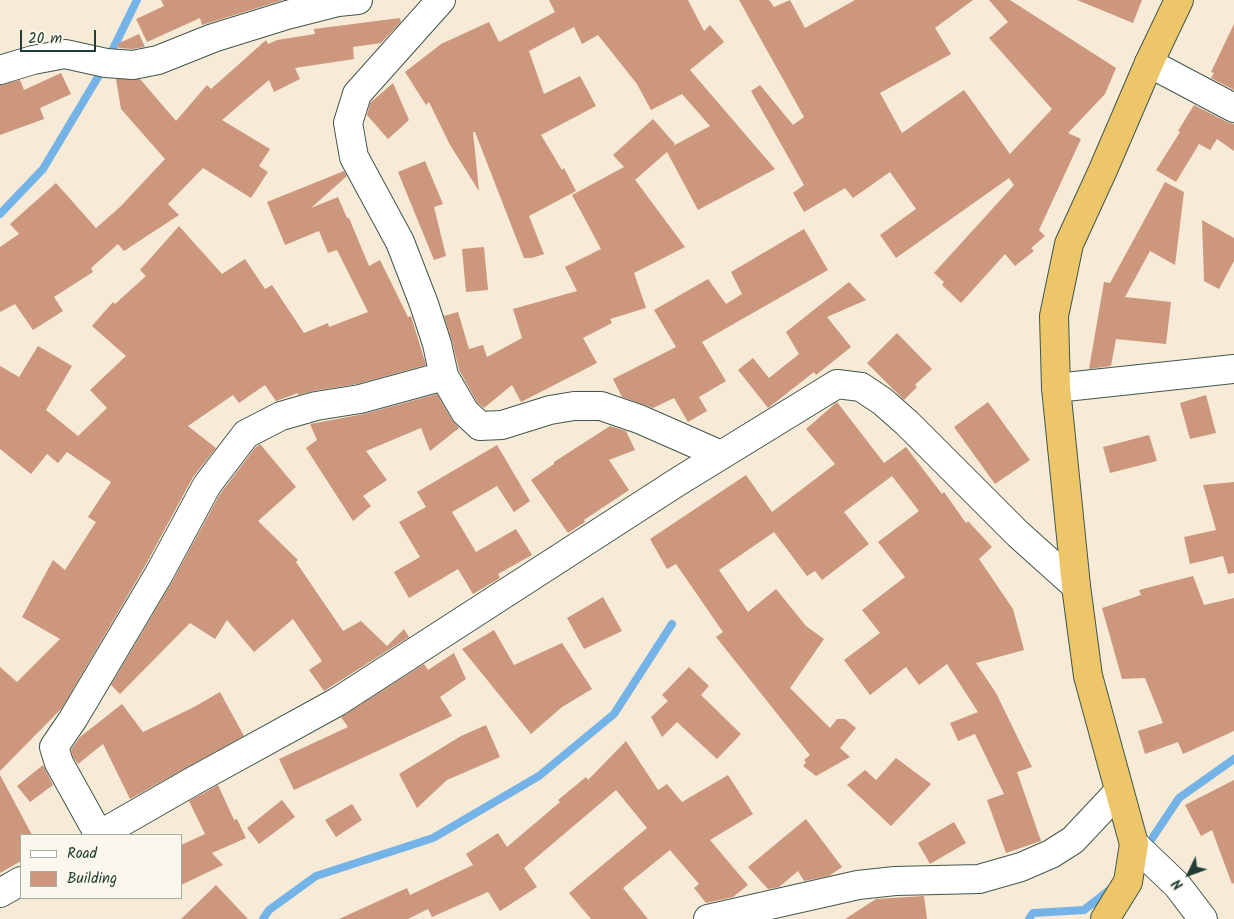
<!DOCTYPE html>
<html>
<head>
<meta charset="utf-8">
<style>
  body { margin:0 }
  #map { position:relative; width:1234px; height:919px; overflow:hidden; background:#f7ead6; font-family:Kalam,sans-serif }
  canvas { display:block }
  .legend { position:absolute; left:20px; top:834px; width:162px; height:65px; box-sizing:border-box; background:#fbf7ec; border:1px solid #a3ada2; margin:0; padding:6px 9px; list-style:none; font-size:15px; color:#1f3d34 }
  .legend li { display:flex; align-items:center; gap:10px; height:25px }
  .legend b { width:25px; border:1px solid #a3ada2 }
  .north { position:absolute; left:1164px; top:849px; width:50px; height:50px; -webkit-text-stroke:4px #fbf7ec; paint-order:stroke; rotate:228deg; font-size:14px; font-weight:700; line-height:20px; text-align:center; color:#1f3d34 }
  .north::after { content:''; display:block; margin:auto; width:18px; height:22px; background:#1f3d34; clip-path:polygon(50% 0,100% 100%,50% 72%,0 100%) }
  .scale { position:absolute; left:20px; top:30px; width:76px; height:22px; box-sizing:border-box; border:2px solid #1f3d34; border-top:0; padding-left:6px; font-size:15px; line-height:18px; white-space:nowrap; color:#1f3d34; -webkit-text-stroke:4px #fbf7ec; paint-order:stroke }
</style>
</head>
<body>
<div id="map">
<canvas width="1234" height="919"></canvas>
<ul class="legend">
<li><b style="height:6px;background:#fff"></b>Road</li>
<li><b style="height:14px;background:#cc977d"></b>Building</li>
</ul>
<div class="north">N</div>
<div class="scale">20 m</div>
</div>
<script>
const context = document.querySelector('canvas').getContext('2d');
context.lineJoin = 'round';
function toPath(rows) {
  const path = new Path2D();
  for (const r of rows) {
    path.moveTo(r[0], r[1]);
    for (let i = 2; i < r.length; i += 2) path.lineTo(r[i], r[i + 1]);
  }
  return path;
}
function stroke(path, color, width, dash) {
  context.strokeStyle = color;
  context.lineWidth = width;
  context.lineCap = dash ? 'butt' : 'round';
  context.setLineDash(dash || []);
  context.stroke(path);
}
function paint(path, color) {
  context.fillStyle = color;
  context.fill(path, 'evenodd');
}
stroke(toPath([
  [109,57,137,0],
  [0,214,43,169,104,67],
  [1145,849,1179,798,1234,759],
  [263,919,269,910,316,876,433,838,539,776,614,714,672,624],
  [1029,919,1033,913,1084,910,1112,888]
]), '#73b3e7', 8);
paint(toPath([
  [161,0,283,0,202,25,200,18,147,42,136,19,164,6],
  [549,0,688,0,704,31,710,25,724,42,690,70,775,169,698,210,667,152,635,180,633,177,685,247,634,273,646,308,610,319,612,323,583,338,597,363,521,402,512,385,484,408,477,402,459,370,452,341,444,316,458,312,469,349,483,345,487,357,522,338,513,309,577,291,565,267,601,249,572,195,624,167,613,155,653,119,675,144,673,146,710,126,682,94,651,110,637,84,598,35,582,44,574,27,529,51,544,94,580,76,596,106,541,135,562,170,564,168,576,191,529,216,544,254,532,258,524,258,475,132,473,132,479,191,450,145,429,102,426,105,405,72,441,44,489,22,499,42,555,12],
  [739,0,769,0,774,7,790,0,805,28,855,0,973,0,935,28,951,54,880,93,902,133,964,90,1010,154,1052,109,989,38,1008,22,989,0,1010,0,1116,68,1105,94,1068,133,1081,139,1039,230,1045,236,1031,248,1034,251,1015,266,1005,254,961,303,942,285,944,282,934,273,1014,185,1009,178,896,258,880,235,916,209,890,172,853,198,845,188,804,212,793,193,804,185,751,91,760,85,793,125,804,117],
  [1077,0,1142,0,1133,23],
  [400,18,401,22,381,43,353,47,354,59,295,68,300,79,274,92,269,80,222,120,270,149,259,166,268,172,251,198,203,168,168,204,179,215,124,251,118,244,91,268,93,272,54,297,63,311,33,330,15,304,0,312,0,247,19,234,10,224,56,183,96,228,120,207,165,159,121,109,116,79,140,79,176,121,207,85,211,89,266,40,268,44,277,40,315,34,314,29],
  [1234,24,1234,90,1211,78,1214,73,1211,72],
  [139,34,145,47,132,49,119,48,117,44],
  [61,73,71,94,40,108,44,119,0,135,0,85,20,80,24,90],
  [393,83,409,120,388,139,367,115,370,103],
  [1194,105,1227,122,1234,124,1234,151,1217,139,1210,150,1199,144,1176,182,1156,170,1180,132,1178,131],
  [425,161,443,204,434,207,446,256,434,260,398,172],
  [344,171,347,176,311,208,338,197,347,218,349,218,369,266,380,260,408,317,411,316,426,365,357,384,313,391,298,395,298,393,276,401,265,385,239,403,233,395,188,426,216,448,193,477,145,566,62,708,0,771,0,667,17,682,60,639,22,617,53,560,65,570,96,522,88,517,111,482,67,452,58,463,47,454,31,474,0,449,0,366,19,377,38,346,72,366,46,410,78,436,107,408,90,390,126,356,92,326,113,302,115,304,146,276,140,270,179,226,222,274,245,259,265,289,272,285,304,333,328,323,329,327,368,312,337,250,328,253,319,231,285,245,267,202],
  [1165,182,1184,192,1175,265,1150,251,1125,297,1171,302,1166,344,1116,339,1111,366,1089,369,1104,282,1110,283],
  [1202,220,1234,238,1234,261,1219,289,1204,281],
  [804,229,828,270,702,342,726,381,699,397,707,411,688,422,674,398,653,408,622,397,613,379,676,347,654,310,708,279,726,304,742,294,731,272],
  [484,247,488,290,466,292,462,249],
  [849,282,866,300,827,317,851,347,816,375,814,372,768,408,738,370,753,358,769,378,799,354,786,332],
  [897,333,932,369,915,385,917,387,904,400,867,363],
  [437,394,452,420,459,428,430,451,421,428,366,451,387,480,363,496,371,506,353,521,306,448,317,440,310,424,364,414],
  [1206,395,1216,433,1190,439,1180,403],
  [837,402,884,463,906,447,942,494,944,492,966,523,968,521,992,547,979,559,1013,609,1024,650,976,663,996,693,1032,767,1017,772,1041,841,1006,853,987,800,1004,794,975,734,958,741,950,723,978,712,947,664,919,685,906,667,870,695,844,660,880,633,862,610,905,577,878,542,919,511,892,476,844,512,869,544,822,580,815,571,807,576,774,532,719,570,748,612,776,589,806,626,824,639,790,688,830,728,837,719,845,719,856,728,840,748,850,757,816,776,803,766,806,762,804,760,810,755,716,637,723,632,676,564,667,569,650,539,746,475,772,512,835,464,806,429],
  [988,402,1030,460,995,484,954,427],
  [610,426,626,431,635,450,609,460,629,490,584,520,585,522,568,533,531,480,554,464,554,462],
  [1149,435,1157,461,1110,473,1103,447],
  [260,444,296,487,258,521,298,560,296,562,343,631,361,621,387,646,404,629,409,637,324,691,309,670,322,661,293,619,254,652,227,620,215,639,190,623,120,694,111,685,172,582,220,494,255,448],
  [497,445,530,501,514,512,497,486,452,512,476,552,516,529,532,555,498,574,500,578,473,594,458,569,409,598,394,572,420,557,399,522,426,507,417,492],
  [1234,482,1234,573,1228,574,1223,556,1190,564,1184,537,1216,530,1203,485],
  [1193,576,1204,605,1234,598,1234,731,1183,754,1178,742,1145,754,1138,731,1163,723,1145,678,1122,679,1102,608,1141,595,1139,590],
  [603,597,622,631,584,649,567,618],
  [494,630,514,665,562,643,592,689,562,707,531,734,462,649],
  [454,653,466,679,440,697,452,716,294,790,279,759,348,727,341,717,424,664,428,670],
  [689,667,709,686,701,695,741,734,717,759,677,722,662,737,651,717,668,701,662,695],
  [220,692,244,736,130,799,103,744,78,764,73,757,71,750,80,737,122,704,143,732,196,706],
  [486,725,500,757,447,780,417,808,399,774,461,736],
  [626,741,658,790,667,784,682,802,728,775,753,814,710,840,748,885,733,897,706,903,694,888,699,884,670,850,623,888,648,919,591,919,569,893,647,828,616,790,524,868,537,887,500,911,488,892,432,917,428,909,408,919,339,919,407,888,410,895,473,865,466,854,498,833,507,847,560,802,558,800,586,777,588,780],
  [896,758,931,784,891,826,847,785,865,770,876,780],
  [43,765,53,785,30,802,17,786],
  [0,775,32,835,21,835,21,861,0,873],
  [1234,780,1234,883,1232,884,1212,830,1201,836,1185,805],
  [218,785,234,820,237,819,246,838,212,853,223,865,181,885,181,845,205,834,189,801],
  [282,800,295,817,259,844,247,828],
  [352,804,362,820,336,837,325,820],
  [806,819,842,867,829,876,804,881,798,871,779,887,768,889,748,867],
  [954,822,966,843,930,864,918,843],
  [216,885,248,919,181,919],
  [924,896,927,919,845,919,876,899]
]), '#cc977d');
const minor = toPath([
  [441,0,357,94,348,123,354,157,400,242,424,304,437,344,444,376,465,412,480,426,502,425,550,410,574,406,601,406,639,419,721,455],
  [1149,63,1234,108],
  [1056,388,1234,369],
  [99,835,195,780,337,702,679,481,837,384,861,387,882,401,907,423,1018,534,1076,586],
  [99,835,59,763,54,747,73,719,159,574,207,485,246,434,281,416,316,406,360,399,444,376],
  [1134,844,1177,885,1203,919],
  [0,893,21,881],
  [708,919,858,885,895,881,979,879,1021,867,1051,854,1073,840,1119,791]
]);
const tertiary = toPath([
  [0,70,33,60,65,54,106,63,133,65,158,60,213,38,287,15,338,2,358,0]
]);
const trunk = toPath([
  [1105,919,1128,882,1134,844,1088,676,1076,586,1056,388,1054,316,1069,244,1103,170,1149,63,1179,0]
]);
stroke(minor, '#3f574c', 30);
stroke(tertiary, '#3f574c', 30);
stroke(trunk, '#3f574c', 30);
stroke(minor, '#fff', 28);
stroke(tertiary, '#fff', 28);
stroke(trunk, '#ecc669', 28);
</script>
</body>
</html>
